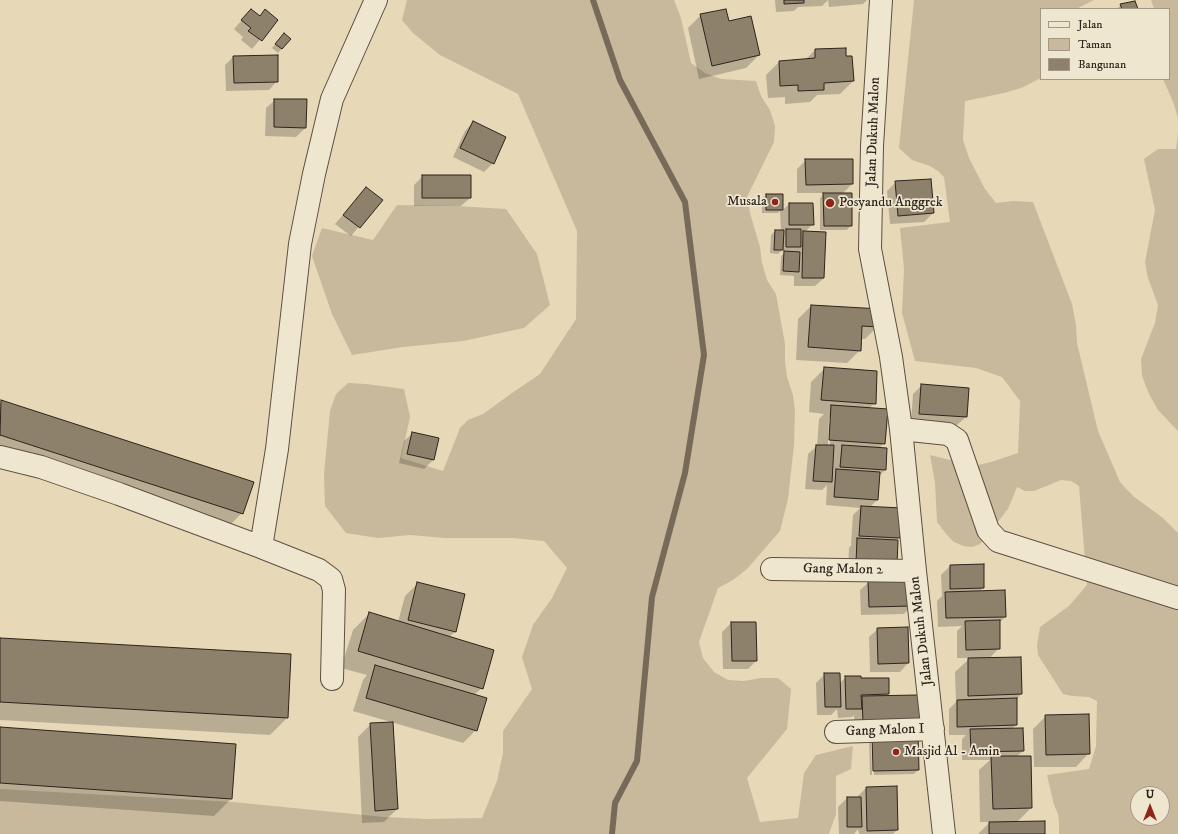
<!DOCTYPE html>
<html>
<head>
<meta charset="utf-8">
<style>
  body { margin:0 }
  #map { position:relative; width:1178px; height:834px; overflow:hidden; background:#e7d8b7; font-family:"IM FELL DW Pica",serif }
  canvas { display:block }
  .legend { position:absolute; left:1040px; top:8px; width:130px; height:72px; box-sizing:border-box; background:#efe6d0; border:1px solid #a29888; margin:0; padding:5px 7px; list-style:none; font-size:12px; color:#2e231b }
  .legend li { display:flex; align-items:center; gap:8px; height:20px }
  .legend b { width:20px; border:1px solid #a29888 }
  .north { position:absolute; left:1130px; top:786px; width:40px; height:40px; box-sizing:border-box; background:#efe6d0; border:1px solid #a29888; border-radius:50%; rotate:0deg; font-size:11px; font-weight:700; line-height:16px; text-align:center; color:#2e231b }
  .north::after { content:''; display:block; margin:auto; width:14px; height:18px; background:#8f2418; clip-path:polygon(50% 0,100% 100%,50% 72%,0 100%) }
</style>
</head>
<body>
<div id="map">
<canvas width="1178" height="834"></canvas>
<ul class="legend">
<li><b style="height:5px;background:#efe6d0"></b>Jalan</li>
<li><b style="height:11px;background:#c8b99c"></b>Taman</li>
<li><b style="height:11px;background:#8e816c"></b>Bangunan</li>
</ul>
<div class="north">U</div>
</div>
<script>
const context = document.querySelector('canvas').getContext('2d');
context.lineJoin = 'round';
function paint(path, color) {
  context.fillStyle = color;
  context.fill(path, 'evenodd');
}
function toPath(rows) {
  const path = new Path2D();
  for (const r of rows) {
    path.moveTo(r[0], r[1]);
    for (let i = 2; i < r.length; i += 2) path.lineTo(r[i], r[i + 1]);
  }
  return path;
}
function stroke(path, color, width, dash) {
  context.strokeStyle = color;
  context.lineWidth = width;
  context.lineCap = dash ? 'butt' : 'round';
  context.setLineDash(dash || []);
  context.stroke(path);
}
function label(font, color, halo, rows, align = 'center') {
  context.font = font + ' "IM FELL DW Pica",serif';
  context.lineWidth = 3.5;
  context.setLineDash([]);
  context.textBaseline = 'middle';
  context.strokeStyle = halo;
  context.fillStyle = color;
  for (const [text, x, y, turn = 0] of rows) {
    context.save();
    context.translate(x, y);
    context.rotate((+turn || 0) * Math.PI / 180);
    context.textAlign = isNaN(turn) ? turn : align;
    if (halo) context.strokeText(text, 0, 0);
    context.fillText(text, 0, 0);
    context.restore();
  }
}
paint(toPath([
  [407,0,674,0,681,18,691,63,705,73,721,79,756,81,761,96,770,110,775,126,774,142,747,197,750,213,760,247,762,263,767,280,776,294,785,344,785,361,787,377,793,395,795,411,794,445,788,499,780,531,747,569,733,580,718,588,699,642,703,658,714,672,728,680,744,681,761,678,778,678,791,689,787,729,747,778,760,822,798,818,804,773,816,755,853,746,851,769,836,776,836,814,829,834,0,834,0,789,233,802,384,817,427,819,482,818,497,781,503,753,503,731,532,689,522,657,533,625,552,598,567,568,544,541,512,538,444,538,410,535,378,538,346,533,325,506,324,474,330,411,336,394,348,383,366,384,404,389,410,417,401,458,443,471,460,428,468,420,483,414,512,393,540,374,576,319,577,231,518,94,440,55,413,33,402,20],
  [914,0,1094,0,1076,9,1041,9,1041,78,1021,88,1004,93,965,101,963,140,969,158,985,189,996,203,1013,201,1033,202,1072,304,1076,325,1077,343,1098,431,1120,482,1133,496,1163,518,1178,533,1178,834,1059,834,1059,822,1058,814,1054,805,1047,775,1089,769,1096,746,1097,701,1089,697,1072,696,1063,694,1038,655,1037,646,1040,627,1069,606,1087,585,1079,486,1071,481,1061,480,1034,491,1025,491,1017,487,1008,509,980,544,972,547,963,546,954,542,948,536,937,522,935,483,930,455,974,466,991,462,1018,453,1020,401,1002,377,976,368,915,361,902,313,904,269,900,228,950,222,944,177,938,171,930,166,912,160,899,148],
  [1138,794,1162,794,1162,818,1138,818],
  [1151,0,1178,0,1178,119,1174,104,1163,79,1169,79,1169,9,1154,9],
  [1178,134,1178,431,1158,410,1149,394,1142,376,1141,359,1155,323,1158,305,1148,278,1145,262,1155,210,1144,159,1158,149,1176,149],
  [397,205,457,206,506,209,537,254,550,305,524,328,463,341,403,347,352,355,332,314,312,256,322,228,373,240]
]), '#c8b99c');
paint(toPath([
  [775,0,828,0,822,6,798,7,794,11,776,12],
  [828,0,867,0,863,4,829,7],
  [1121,5,1137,9,1117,9],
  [265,10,277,20,252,49,241,40,243,37,234,29,243,19,259,17],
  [701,15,759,55,746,68,699,79,688,28],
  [280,38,290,39,278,53,272,48],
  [815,50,845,58,853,81,840,94,817,95,810,102,785,104,785,97,768,98,766,75,779,62,805,60],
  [234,56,277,81,269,90,226,91,225,65],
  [275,100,306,100,305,128,296,137,265,136,266,108],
  [473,122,493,163,484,172,453,157,465,131],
  [806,160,852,184,842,194,851,225,847,230,820,230,820,198,825,193,797,193,797,169],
  [423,176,470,198,461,206,414,206,414,185],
  [896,182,933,213,924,222,890,224,887,191],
  [366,188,381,200,351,236,335,224],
  [766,195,782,195,782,211,789,204,813,224,805,232,824,278,815,286,794,286,794,276,780,275,781,256,786,251,783,251,783,249,778,254,770,253,771,235,775,231,781,231,780,211,778,213,762,213,762,199],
  [811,306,878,326,865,339,861,339,860,350,847,363,796,360,798,319],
  [824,369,875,403,869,408,884,443,879,448,886,449,885,470,879,476,877,500,870,507,901,509,899,538,848,571,849,548,852,544,851,544,853,515,860,508,826,505,827,485,822,490,805,489,808,454,817,446,819,419,824,414,809,412,811,382],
  [829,418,831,418,830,445,828,445],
  [922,385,966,417,957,425,911,422,913,394],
  [1,401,242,513,225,530,0,457,0,403],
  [413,433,438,439,433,460,424,469,399,463,404,441],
  [950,566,983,588,979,592,1005,617,999,623,999,648,989,659,1021,658,1021,694,1016,700,1016,725,1012,729,1023,751,1016,757,1031,808,1017,822,1044,834,978,834,990,822,980,822,979,770,990,760,962,760,962,739,966,735,949,735,949,709,956,702,955,672,970,658,957,658,957,631,962,626,938,627,937,601,942,596,941,575],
  [869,582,912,605,904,614,861,615,860,590],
  [418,583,455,632,449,637,482,688,474,695,476,730,463,743,353,711,363,680,367,675,341,668,353,630,370,613,398,622,405,596],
  [731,623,756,661,748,669,723,669,722,632],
  [908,628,908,663,900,672,870,672,869,637,878,629],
  [0,639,290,655,287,718,270,735,0,720],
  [825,674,839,684,846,677,860,680,888,679,888,694,855,731,854,715,852,717,838,718,837,709,831,715,817,715,816,683],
  [1046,716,1088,754,1076,767,1034,767,1033,729],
  [371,724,397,809,384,822,362,823,358,737],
  [0,728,231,799,214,816,0,801],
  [917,734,918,770,914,774,874,775,874,738,871,738,872,775,870,775,869,739,873,735],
  [866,788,897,830,893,834,859,834,858,829,854,834,839,834,838,807,847,798,858,798,858,796]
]), '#0003');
stroke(toPath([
  [593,0,620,80,685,202,704,355,685,473,652,597,637,761,615,803,612,834]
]), '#776a59', 6);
const building = toPath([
  [784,0,804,0,804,3,784,4,784,0],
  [1135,1,1138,9,1122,9,1120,4,1135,1],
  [251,9,260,16,265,9,278,20,262,41,248,31,251,28,241,20,251,9],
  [726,9,729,21,751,16,760,55,712,66,700,14,726,9],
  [284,33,291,39,282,49,275,44,284,33],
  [846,48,846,56,852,56,854,81,824,83,824,90,798,91,798,85,780,86,779,61,815,58,815,49,846,48],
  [278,55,278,82,234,83,233,56,278,55],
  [274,99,307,99,306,128,274,127,274,99],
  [473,121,506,137,494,164,460,148,473,121],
  [805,159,853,159,853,184,806,185,805,159],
  [422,175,471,175,471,198,422,198,422,175],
  [931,179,934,213,898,216,895,181,931,179],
  [366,187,383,200,360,228,343,215,366,187],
  [823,193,852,193,852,226,824,226,823,193],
  [766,194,783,194,783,210,766,210,766,194],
  [789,203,813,203,814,225,789,225,789,203],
  [786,229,801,229,801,247,786,247,786,229],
  [775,230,784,230,783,250,774,250,775,230],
  [803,231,826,232,824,278,802,278,803,231],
  [784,251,800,252,799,272,783,271,784,251],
  [811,305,881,309,879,327,862,326,861,351,808,347,811,305],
  [824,367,877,371,876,404,821,400,824,367],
  [921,384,969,388,967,417,919,414,921,384],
  [1,400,254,482,243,514,0,435,1,400],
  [831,405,888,409,885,444,829,440,831,405],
  [412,432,439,438,434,460,407,454,412,432],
  [816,445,834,445,832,482,813,481,816,445],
  [842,445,887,448,886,470,840,467,842,445],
  [836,469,880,472,878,500,834,497,836,469],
  [861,506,902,508,900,538,859,536,861,506],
  [857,538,898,540,897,566,856,563,857,538],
  [984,564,984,588,950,589,950,565,984,564],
  [913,580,913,606,869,607,868,581,913,580],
  [417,582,465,594,456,632,408,620,417,582],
  [1005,590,1006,617,946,618,945,592,1005,590],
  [369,612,494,650,483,689,358,651,369,612],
  [1000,620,1000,649,966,650,965,621,1000,620],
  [731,622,756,622,757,661,732,661,731,622],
  [908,627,909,663,878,664,877,628,908,627],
  [0,638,291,654,288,718,0,702,0,638],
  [1021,657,1022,694,968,696,968,658,1021,657],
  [375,665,487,698,477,731,366,698,375,665],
  [824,673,840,673,841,707,825,707,824,673],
  [845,676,861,676,861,678,889,678,889,694,861,695,862,709,846,709,845,676],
  [919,695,920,721,863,723,862,696,919,695],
  [1017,698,1017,725,957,727,957,700,1017,698],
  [1089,714,1090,754,1046,755,1045,715,1089,714],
  [393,722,398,809,375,811,370,723,393,722],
  [0,727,236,744,232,799,0,783,0,727],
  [1023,728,1024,751,971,752,970,729,1023,728],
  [918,733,919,770,873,771,872,734,918,733],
  [991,756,1031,756,1032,808,993,809,991,756],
  [897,786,898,830,867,831,866,787,897,786],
  [847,797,861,797,862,827,847,827,847,797],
  [1045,821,1045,834,989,834,989,822,1045,821]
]);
paint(building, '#8e816c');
stroke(building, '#2e231b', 1);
const minor = toPath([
  [881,0,872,146,870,249,891,357,901,429,915,571,944,834],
  [901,429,948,434,957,440,988,530,998,541,1178,598],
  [0,457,41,467,119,494,261,547],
  [772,569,915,571],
  [332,679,334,590,331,579,319,570,261,547,277,449,300,244,314,174,332,99,376,0],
  [836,732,933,729]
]);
stroke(minor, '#5c5042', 24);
stroke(minor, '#efe6d0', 22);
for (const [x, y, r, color] of [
  [775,202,4,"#8f2418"],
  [830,203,5,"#8f2418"],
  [896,752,4,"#8f2418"]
]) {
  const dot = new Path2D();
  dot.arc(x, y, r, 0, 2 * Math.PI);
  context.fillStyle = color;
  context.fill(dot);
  stroke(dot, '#efe6d0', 1.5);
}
label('14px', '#2e231b', '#efe6d0', [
  ["Jalan Dukuh Malon",874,132,-88],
  ["Gang Malon 2",843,570,1],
  ["Jalan Dukuh Malon",922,631,-97],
  ["Gang Malon I",885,731,-2]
]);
label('14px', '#2e231b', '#efe6d0', [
  ["Musala",767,202,"right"],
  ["Posyandu Anggrek",839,203],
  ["Masjid Al - Amin",904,752]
], 'left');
</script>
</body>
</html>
